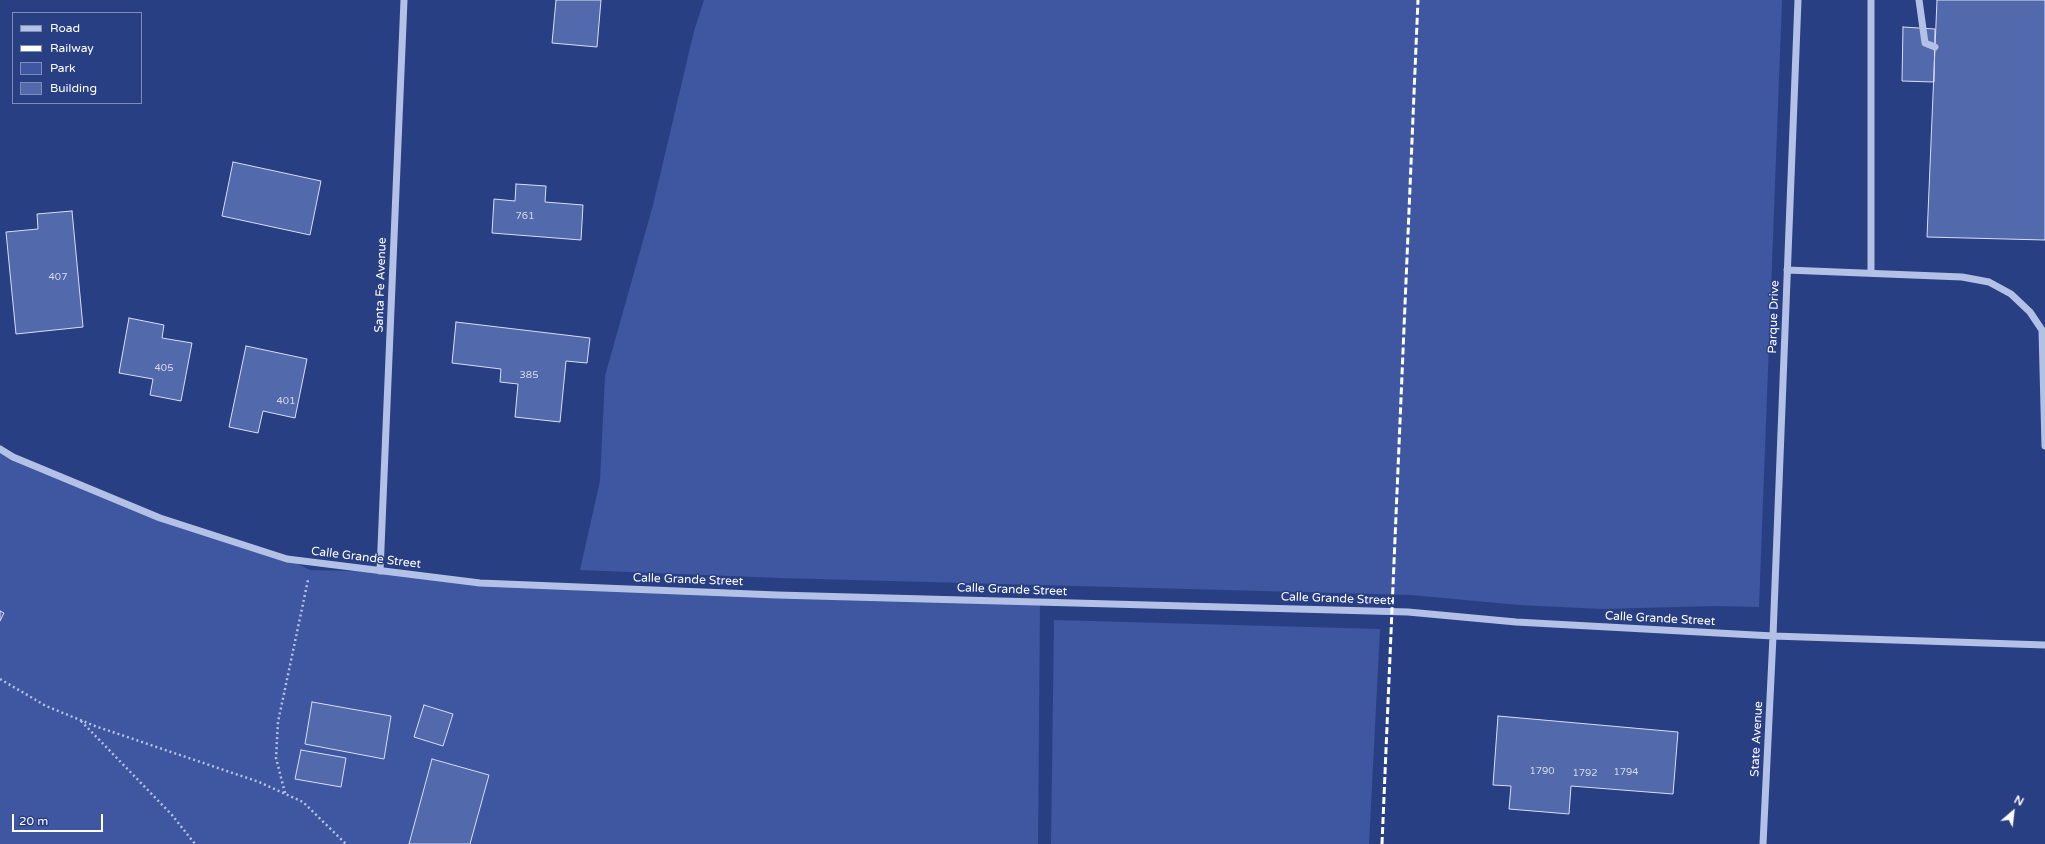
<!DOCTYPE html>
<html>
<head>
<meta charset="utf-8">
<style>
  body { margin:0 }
  #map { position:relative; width:2045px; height:844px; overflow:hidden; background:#293f84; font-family:"Varela Round",sans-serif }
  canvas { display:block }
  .legend { position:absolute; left:12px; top:12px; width:130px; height:92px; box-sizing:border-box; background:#293f84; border:1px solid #7f8cb5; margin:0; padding:5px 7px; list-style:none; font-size:12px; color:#fff }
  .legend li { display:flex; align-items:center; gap:8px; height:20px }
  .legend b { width:20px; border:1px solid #7f8cb5 }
  .north { position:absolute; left:1993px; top:792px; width:40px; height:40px; -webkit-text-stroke:3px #293f84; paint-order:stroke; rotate:28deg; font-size:11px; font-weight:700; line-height:16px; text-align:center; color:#fff }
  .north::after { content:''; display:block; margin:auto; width:14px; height:18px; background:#fff; clip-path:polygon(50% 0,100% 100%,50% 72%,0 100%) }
  .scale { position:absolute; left:12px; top:814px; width:91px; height:18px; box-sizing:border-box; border:2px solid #fff; border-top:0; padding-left:5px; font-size:12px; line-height:14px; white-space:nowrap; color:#fff; -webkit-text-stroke:3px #293f84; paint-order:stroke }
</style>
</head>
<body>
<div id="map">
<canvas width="2045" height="844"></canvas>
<ul class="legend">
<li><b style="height:5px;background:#b4c1e7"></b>Road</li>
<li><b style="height:5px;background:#fff"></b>Railway</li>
<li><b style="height:11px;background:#3e57a0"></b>Park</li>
<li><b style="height:11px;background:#5269ab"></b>Building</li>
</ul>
<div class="north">N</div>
<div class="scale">20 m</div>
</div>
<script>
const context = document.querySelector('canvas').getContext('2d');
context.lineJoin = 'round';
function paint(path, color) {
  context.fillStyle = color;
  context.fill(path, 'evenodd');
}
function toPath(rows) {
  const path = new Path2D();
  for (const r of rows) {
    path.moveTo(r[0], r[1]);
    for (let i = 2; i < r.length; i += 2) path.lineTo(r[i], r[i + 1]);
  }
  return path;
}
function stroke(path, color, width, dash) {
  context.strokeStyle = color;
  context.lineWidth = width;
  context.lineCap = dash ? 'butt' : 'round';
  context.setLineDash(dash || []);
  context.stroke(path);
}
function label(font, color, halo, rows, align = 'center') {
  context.font = font + ' "Varela Round",sans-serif';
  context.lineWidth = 3;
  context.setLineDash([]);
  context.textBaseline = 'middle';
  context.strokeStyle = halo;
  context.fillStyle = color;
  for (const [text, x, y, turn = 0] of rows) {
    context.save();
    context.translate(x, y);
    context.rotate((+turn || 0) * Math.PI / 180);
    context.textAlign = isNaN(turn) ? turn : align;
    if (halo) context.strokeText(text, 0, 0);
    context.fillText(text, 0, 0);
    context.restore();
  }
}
paint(toPath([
  [704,0,1782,0,1759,607,1715,606,1602,609,1519,605,1411,595,779,578,580,570,600,481,605,376,653,205,694,31],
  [0,449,160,518,287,559,310,570,387,572,480,583,1040,602,1038,844,0,844],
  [1054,620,1380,629,1369,844,1051,844]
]), '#3e57a0');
const building = toPath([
  [556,0,601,0,597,47,552,43,556,0],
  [1937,0,2045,0,2045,240,1927,237,1937,0],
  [1903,27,1935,29,1934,82,1902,81,1903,27],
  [233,162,321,181,310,235,222,216,233,162],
  [516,184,546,186,545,202,583,205,581,240,492,233,494,199,515,201,516,184],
  [72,211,83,327,16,334,6,232,38,229,37,214,72,211],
  [129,318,164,325,162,338,192,343,181,401,150,395,153,379,119,373,129,318],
  [456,322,590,338,587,363,566,361,560,422,515,417,518,384,500,382,501,369,452,363,456,322],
  [246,346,307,359,295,418,263,411,258,433,229,427,246,346],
  [0,611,4,613,0,621,0,611],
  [312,702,391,716,384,759,305,744,312,702],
  [424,705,453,714,443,746,414,737,424,705],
  [1498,716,1678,732,1673,794,1571,786,1569,814,1509,809,1511,786,1493,785,1498,716],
  [301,750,346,758,341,787,295,779,301,750],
  [432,759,489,775,470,844,409,844,432,759]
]);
paint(building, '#5269ab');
stroke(building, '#d7dff6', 1);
stroke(toPath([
  [0,679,46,706,95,726,259,782,303,802,346,844],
  [81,721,172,815,195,844],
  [285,793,276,758,278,722,308,580]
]), '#b4c1e7', 2.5, [2, 3]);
stroke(toPath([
  [1919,0,1925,43,1935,47],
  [1787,270,1962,277,1989,282,2011,294,2030,312,2042,330,2045,446],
  [1871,273,1871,0],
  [0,449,13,457,160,518,287,559,480,583,777,595,1408,612,1516,622,1773,636,2045,645],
  [380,571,404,0],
  [1763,844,1773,636,1798,0]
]), '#b4c1e7', 7);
stroke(toPath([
  [1382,844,1418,0]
]), '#fff', 3, [7, 3]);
label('10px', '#d4daea', null, [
  ["761",525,216],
  ["407",58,277],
  ["405",164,368],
  ["385",529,375],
  ["401",286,401],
  ["1790",1542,771],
  ["1794",1626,772],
  ["1792",1585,773]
]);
label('12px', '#fff', '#293f84', [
  ["Santa Fe Avenue",381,285,-88],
  ["Parque Drive",1774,317,-88],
  ["Calle Grande Street",366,558,7],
  ["Calle Grande Street",688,580,2],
  ["Calle Grande Street",1012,590,2],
  ["Calle Grande Street",1336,599,2],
  ["Calle Grande Street",1660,619,3],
  ["State Avenue",1757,739,-87]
]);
</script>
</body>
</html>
